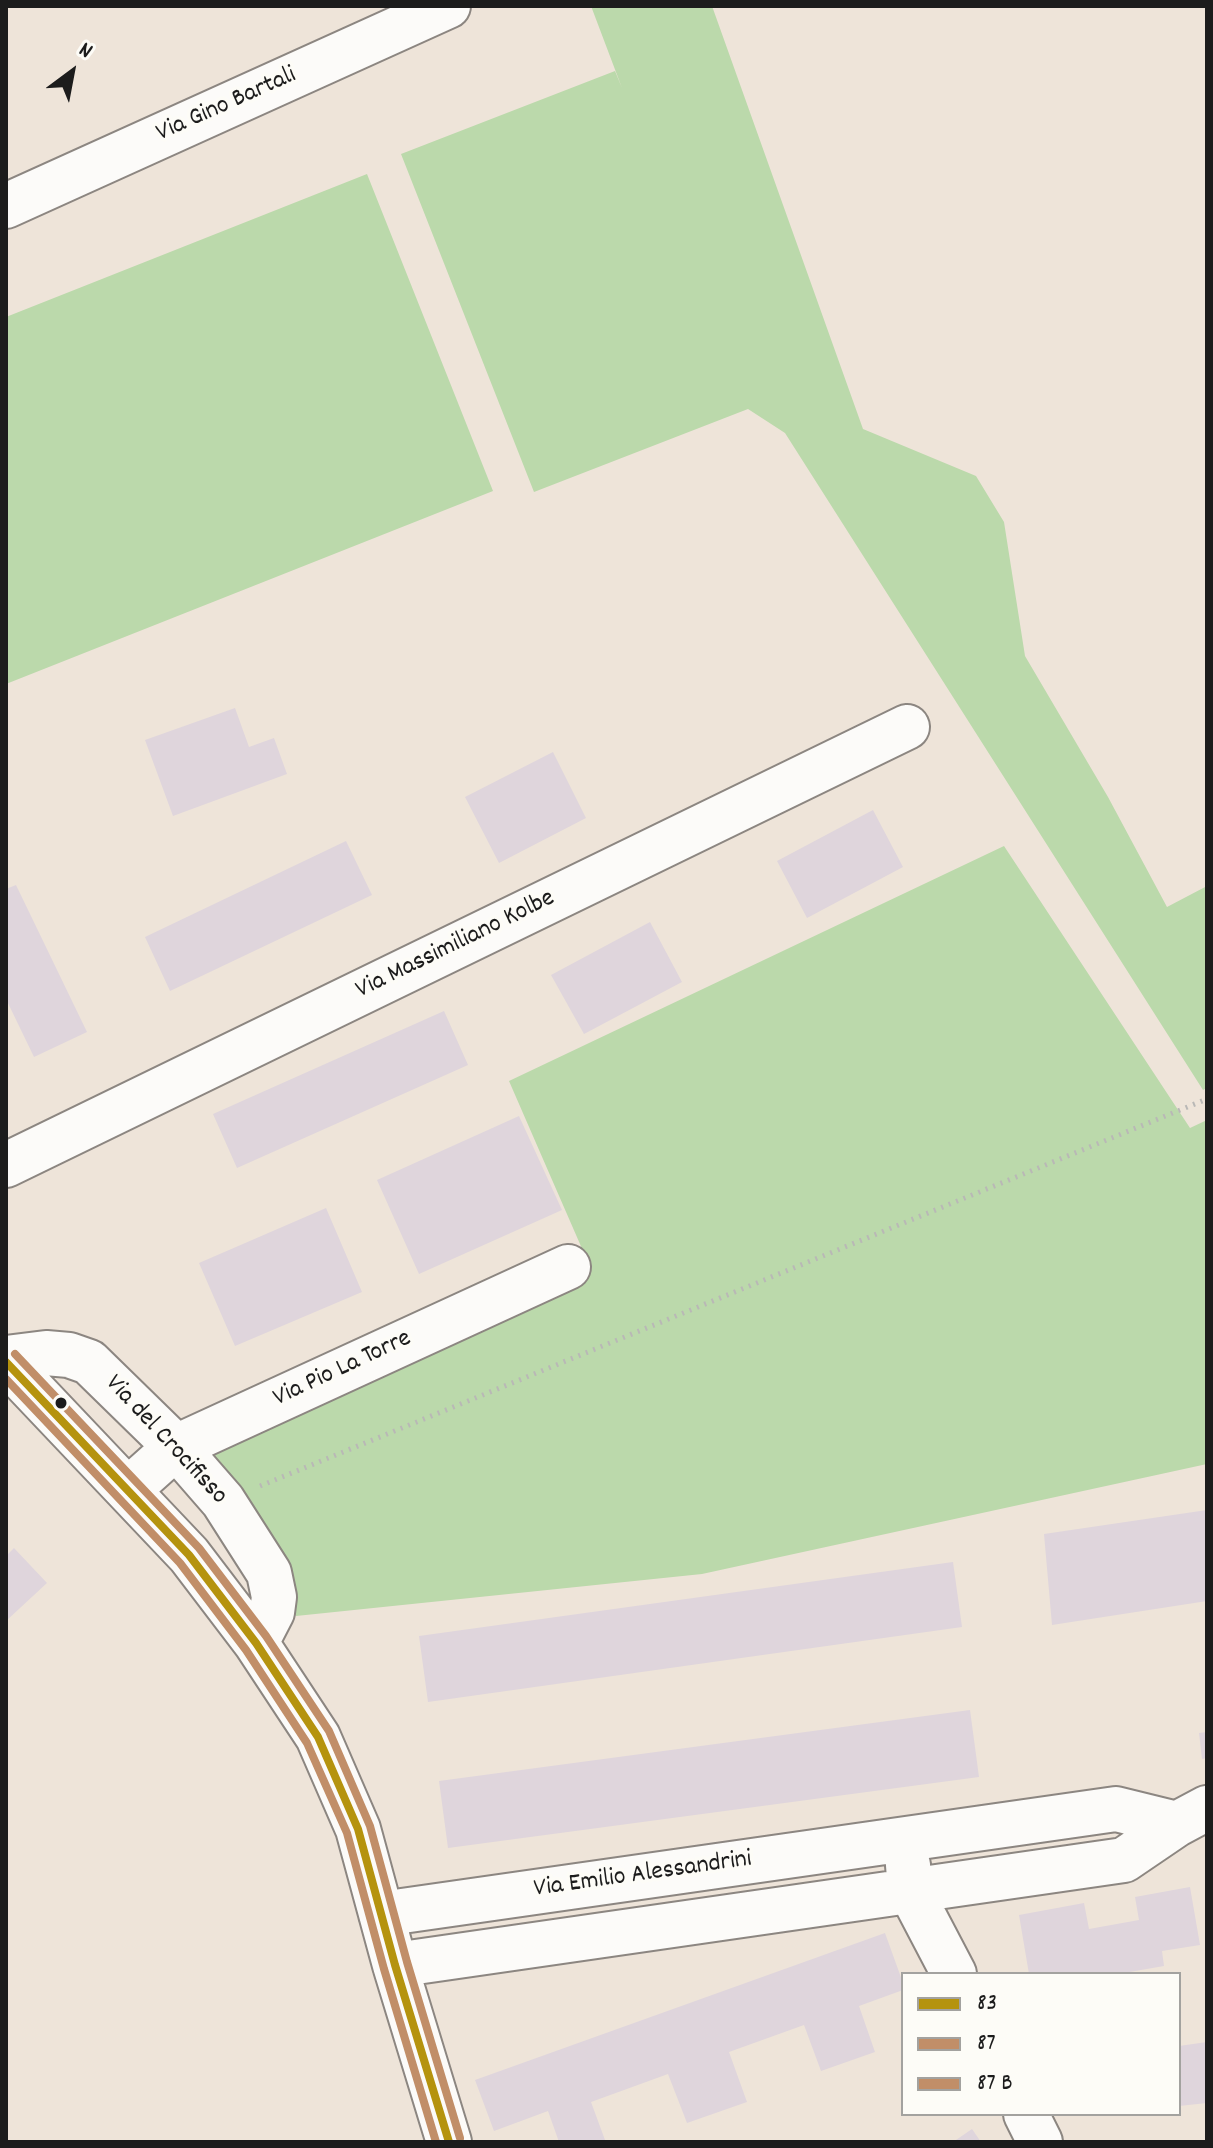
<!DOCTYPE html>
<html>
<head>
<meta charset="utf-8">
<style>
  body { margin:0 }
  #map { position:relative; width:1213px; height:2148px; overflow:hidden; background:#eee4d9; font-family:Dekko,sans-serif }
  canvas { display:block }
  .frame { position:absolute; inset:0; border:8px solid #1c1c1c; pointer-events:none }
  .legend { position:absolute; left:901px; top:1972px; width:280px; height:144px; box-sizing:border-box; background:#fdfcf7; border:2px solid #a3a29f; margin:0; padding:10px 14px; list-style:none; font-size:24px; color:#1c1c1c }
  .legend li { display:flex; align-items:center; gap:16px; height:40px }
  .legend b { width:40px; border:2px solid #a3a29f }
  .north { position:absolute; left:32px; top:32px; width:80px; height:80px; -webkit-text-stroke:6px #fdfcf7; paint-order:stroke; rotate:32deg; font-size:22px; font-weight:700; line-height:32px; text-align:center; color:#1c1c1c }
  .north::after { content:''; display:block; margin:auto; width:28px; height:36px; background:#1c1c1c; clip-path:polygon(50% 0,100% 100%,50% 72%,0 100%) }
</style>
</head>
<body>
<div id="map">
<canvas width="1213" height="2148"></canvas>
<div class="frame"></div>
<ul class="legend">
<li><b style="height:10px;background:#b5930e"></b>83</li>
<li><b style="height:10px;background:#c18e68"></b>87</li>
<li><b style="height:10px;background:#c18e68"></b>87 B</li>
</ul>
<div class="north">N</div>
</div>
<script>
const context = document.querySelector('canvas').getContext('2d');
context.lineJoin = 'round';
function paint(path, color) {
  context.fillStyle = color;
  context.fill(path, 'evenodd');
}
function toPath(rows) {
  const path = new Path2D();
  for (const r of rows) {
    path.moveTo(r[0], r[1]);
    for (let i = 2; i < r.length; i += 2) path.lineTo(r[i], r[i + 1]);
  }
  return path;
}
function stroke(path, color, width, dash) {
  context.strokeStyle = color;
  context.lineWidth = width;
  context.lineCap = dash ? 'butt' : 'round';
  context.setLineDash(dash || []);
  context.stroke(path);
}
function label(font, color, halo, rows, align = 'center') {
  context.font = font + ' Dekko,sans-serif';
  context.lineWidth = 7;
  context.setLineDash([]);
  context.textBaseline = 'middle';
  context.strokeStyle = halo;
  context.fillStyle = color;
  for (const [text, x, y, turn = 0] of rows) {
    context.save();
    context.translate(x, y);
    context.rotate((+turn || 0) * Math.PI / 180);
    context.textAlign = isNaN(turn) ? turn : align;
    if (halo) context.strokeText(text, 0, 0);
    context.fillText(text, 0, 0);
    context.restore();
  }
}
paint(toPath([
  [591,6,712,6,863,429,976,476,1004,522,1025,656,1108,797,1167,907,1207,886,1207,1088,1203,1090,785,433,748,409,534,492,401,154,615,71,622,88],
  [367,174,493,491,6,684,6,317],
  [1004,846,1190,1128,1207,1120,1207,1464,702,1574,296,1616,189,1451,590,1267,509,1081]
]), '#bbd9ab');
paint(toPath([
  [235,708,249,747,274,738,287,774,173,816,145,740],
  [553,752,586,818,499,863,465,797],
  [873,810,903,867,807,918,777,861],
  [346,841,372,895,170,991,145,937],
  [16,885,87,1032,34,1057,6,999,6,889],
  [650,922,682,982,584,1034,551,975],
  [444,1011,468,1065,237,1168,213,1114],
  [519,1116,562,1210,419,1274,377,1180],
  [326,1208,362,1292,235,1346,199,1263],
  [1207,1510,1207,1601,1052,1625,1044,1534],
  [14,1548,47,1583,6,1621,6,1552,8,1554],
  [953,1562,962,1627,428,1702,419,1636],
  [970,1710,979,1777,448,1848,439,1781],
  [1207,1732,1207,1758,1202,1759,1199,1733],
  [1190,1887,1200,1945,1162,1951,1164,1966,1118,1974,1074,1974,1073,1972,1029,1974,1019,1915,1084,1903,1089,1929,1139,1920,1135,1897],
  [885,1933,903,1983,903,1990,859,2006,875,2052,821,2071,804,2025,729,2052,747,2102,687,2123,668,2074,591,2102,605,2140,599,2142,559,2142,548,2111,494,2131,475,2080],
  [1207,2042,1207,2103,1179,2106,1179,2046],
  [972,2129,981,2142,953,2142]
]), '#dfd5dc');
const minor = toPath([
  [6,206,448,6],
  [6,1165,907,727],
  [6,1358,46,1353,69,1355,89,1362,176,1447,223,1501,269,1573,274,1597,272,1612,256,1643],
  [6,1362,189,1555,256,1643,318,1737,358,1829,395,1965,449,2142],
  [128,1490,176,1447,568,1267],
  [908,1865,910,1890,954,1974],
  [381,1914,1116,1809,1177,1824],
  [395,1965,1124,1860,1177,1824,1207,1808],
  [1026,2114,1040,2142]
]);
stroke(minor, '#8c8681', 48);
stroke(toPath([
  [260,1486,1207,1099]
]), '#b9b8b6', 5, [2, 6]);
stroke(minor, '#fcfbf9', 44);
stroke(toPath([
  [6,1362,189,1555,256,1643,318,1737,358,1829,395,1965,449,2142]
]), '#b5930e', 8);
stroke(toPath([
  [6,1379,180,1563,246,1650,307,1743,347,1833,384,1969,436,2142]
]), '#c18e68', 8);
stroke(toPath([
  [15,1354,199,1548,266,1636,329,1731,370,1826,407,1962,460,2138]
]), '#c18e68', 8);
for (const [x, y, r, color] of [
  [61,1403,7,"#1c1c1c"]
]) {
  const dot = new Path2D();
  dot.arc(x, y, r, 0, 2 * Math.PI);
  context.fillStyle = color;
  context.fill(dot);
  stroke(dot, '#fdfcf7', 3);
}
label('26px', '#1c1c1c', '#fdfcf7', [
  ["Via Gino Bartali",227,106,-24],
  ["Via Massimiliano Kolbe",456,946,-26],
  ["Via Pio La Torre",343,1370,-25],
  ["Via del Crocifisso",165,1441,47],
  ["Via Emilio Alessandrini",643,1876,-8]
]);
</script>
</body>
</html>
